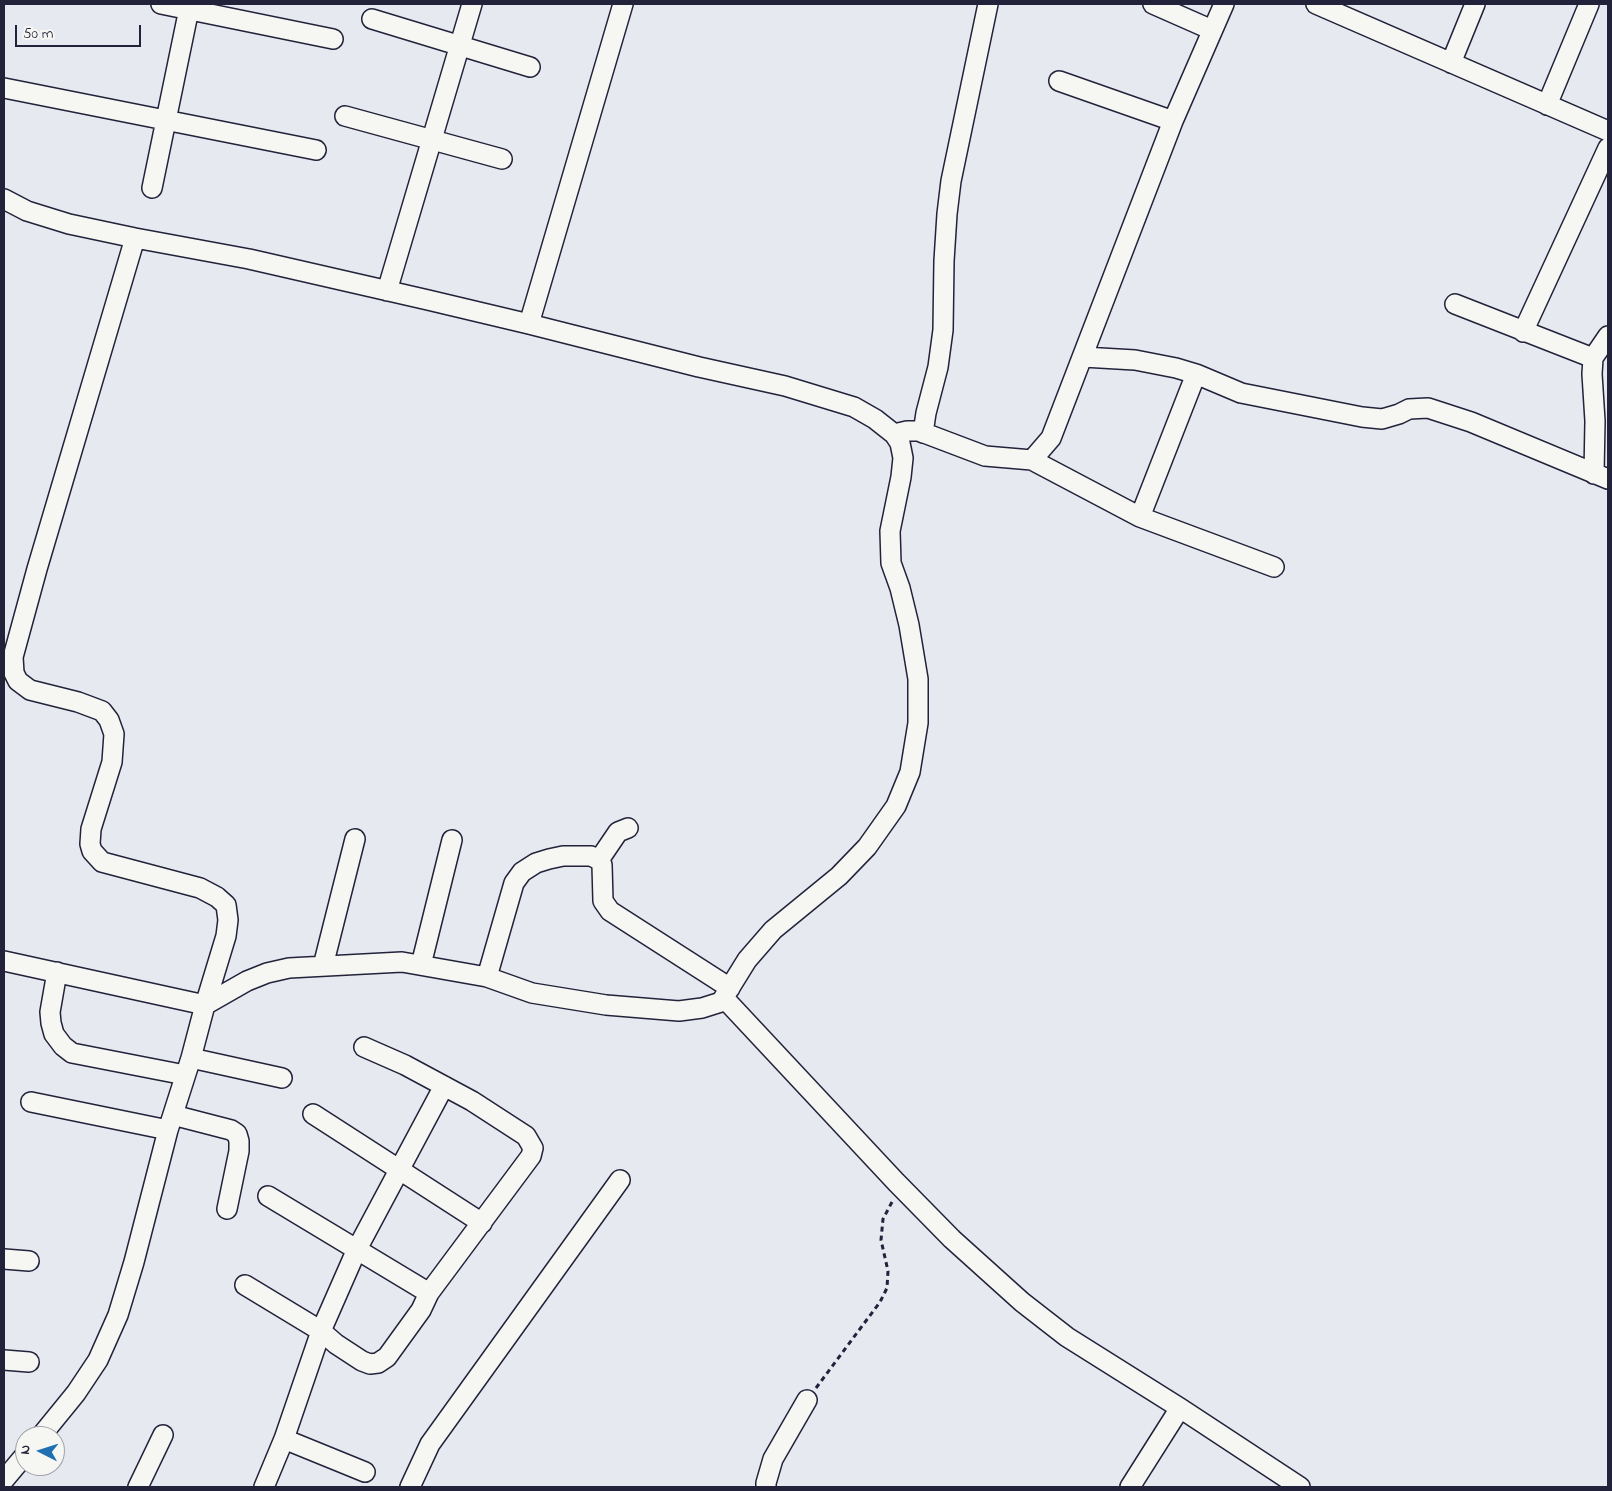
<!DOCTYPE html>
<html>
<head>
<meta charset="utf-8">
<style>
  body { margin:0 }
  #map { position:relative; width:1612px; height:1491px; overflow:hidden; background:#e6eaf0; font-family:"Indie Flower",sans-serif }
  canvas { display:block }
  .frame { position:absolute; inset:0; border:5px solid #22223b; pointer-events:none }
  .north { position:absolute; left:15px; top:1426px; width:50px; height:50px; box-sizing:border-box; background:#f6f6f2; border:1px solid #a1a1a9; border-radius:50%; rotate:275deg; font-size:14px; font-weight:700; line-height:20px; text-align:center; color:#22223b }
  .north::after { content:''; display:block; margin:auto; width:18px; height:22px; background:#1f6fb2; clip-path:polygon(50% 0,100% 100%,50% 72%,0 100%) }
  .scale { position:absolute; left:15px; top:25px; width:126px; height:22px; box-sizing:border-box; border:2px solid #22223b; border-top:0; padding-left:6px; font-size:15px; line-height:18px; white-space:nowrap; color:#22223b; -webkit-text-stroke:4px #f6f6f2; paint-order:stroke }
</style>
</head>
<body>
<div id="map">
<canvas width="1612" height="1491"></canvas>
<div class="frame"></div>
<div class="north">N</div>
<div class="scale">50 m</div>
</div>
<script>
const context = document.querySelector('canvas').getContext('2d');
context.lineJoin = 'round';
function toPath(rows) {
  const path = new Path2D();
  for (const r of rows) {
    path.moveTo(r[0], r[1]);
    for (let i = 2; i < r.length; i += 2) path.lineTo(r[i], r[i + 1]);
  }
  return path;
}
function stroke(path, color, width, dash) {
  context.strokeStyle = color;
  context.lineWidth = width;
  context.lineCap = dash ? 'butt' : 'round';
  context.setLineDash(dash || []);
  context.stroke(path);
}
const minor = toPath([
  [161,4,333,39],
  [1153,4,1212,30],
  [1316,4,1608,131],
  [372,19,530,67],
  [1451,63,1475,4],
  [1059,81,1173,121],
  [4,88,316,150],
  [1547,105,1589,4],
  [345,116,502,159],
  [152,188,190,4],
  [4,199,27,211,69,224,135,238,249,259,428,300,529,324,699,367,785,386,854,407,875,419,894,434,900,443,903,458,901,477,890,531,891,563,900,588,909,625,918,679,918,723,910,772,896,806,867,847,839,876,773,930,747,960,721,1002,702,1008,679,1011,606,1005,532,993,487,977,402,962,289,968,267,973,247,981,205,1005,191,1058,168,1130,134,1262,118,1315,98,1360,76,1393,41,1436],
  [387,291,472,4],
  [1455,304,1593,358],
  [529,324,623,4],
  [1523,332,1608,148],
  [1083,357,1135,360,1176,368,1196,374,1241,393,1362,417,1382,419,1399,414,1409,409,1428,408,1471,422,1608,479],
  [923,433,926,413,938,367,943,330,944,261,947,214,951,181,988,4],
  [894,434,907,431,919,431,985,456,1032,460,1051,438,1173,121,1224,4],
  [1032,460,1140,517,1274,567],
  [1594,474,1595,421,1592,374,1593,358,1608,336],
  [1140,517,1196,374],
  [599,860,618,832,628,828],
  [4,961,205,1005,226,936,228,920,226,905,217,897,200,888,102,862,92,851,90,844,91,829,112,762,114,734,109,720,102,711,78,702,30,690,18,681,14,673,13,657,37,569,135,238],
  [421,965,452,840],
  [323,966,355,839],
  [57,972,50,1012,51,1023,54,1034,63,1046,72,1053,185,1075],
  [487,977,514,883,522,872,536,863,549,859,563,856,591,856,599,860,602,865,603,901,610,911,730,988],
  [724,998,896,1182,952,1239,1022,1302,1067,1337,1180,1408,1300,1487],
  [191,1058,282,1078],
  [31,1102,168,1130],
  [313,1114,482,1223],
  [173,1115,231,1130,237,1134,239,1141,239,1151,227,1209],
  [268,1196,429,1293],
  [4,1259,29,1261],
  [245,1285,321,1331,336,1344,362,1361,370,1364,378,1363,387,1357,421,1310,429,1293,531,1156,533,1148,526,1136,472,1101,405,1065,364,1047],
  [4,1360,29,1362],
  [284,1439,365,1472],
  [4,1480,25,1455],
  [138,1487,163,1435],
  [264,1487,284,1439,321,1331,357,1249,444,1086],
  [410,1487,430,1444,620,1180],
  [766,1487,766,1483,773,1459,807,1400],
  [1130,1487,1180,1408]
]);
stroke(minor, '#22223b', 22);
stroke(toPath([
  [816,1388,880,1302,887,1288,888,1271,881,1240,883,1219,892,1202]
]), '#22223b', 3, [5, 4]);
stroke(minor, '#f6f6f2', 19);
</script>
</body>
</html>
